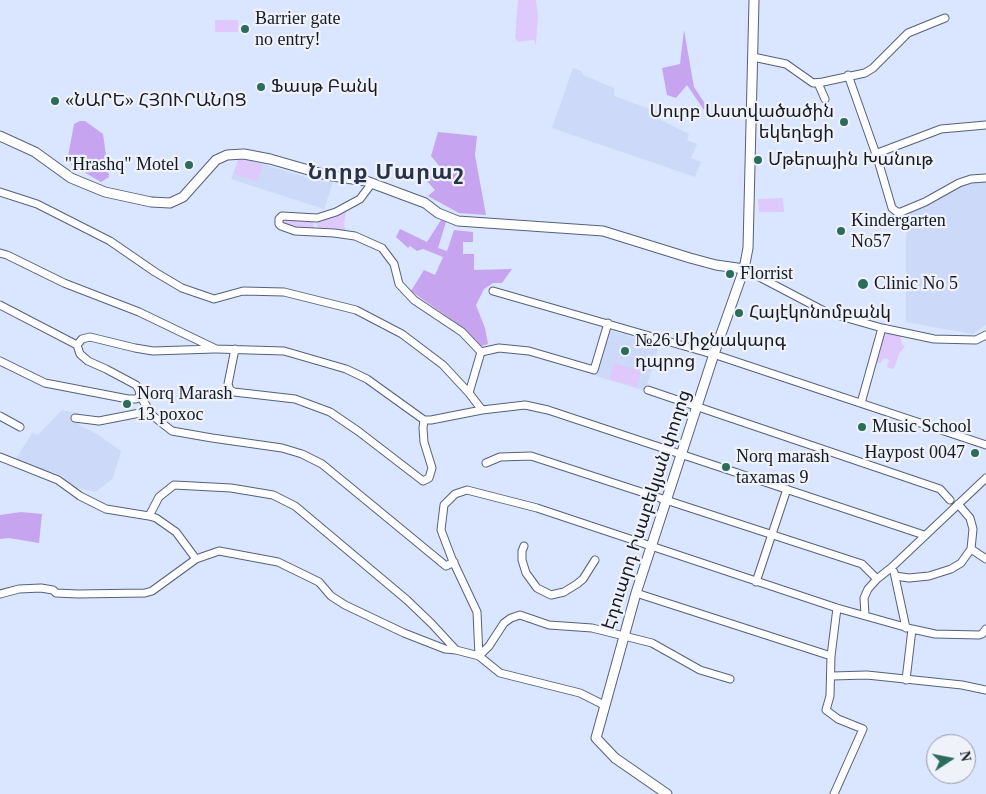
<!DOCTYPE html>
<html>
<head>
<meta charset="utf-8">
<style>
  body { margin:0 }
  #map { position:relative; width:986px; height:794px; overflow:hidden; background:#dae5ff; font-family:"Times New Roman",serif }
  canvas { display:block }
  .north { position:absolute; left:926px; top:734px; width:50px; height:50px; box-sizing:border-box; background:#eff2f9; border:1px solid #989ba4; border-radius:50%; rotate:79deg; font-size:14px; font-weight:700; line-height:20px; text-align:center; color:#151925 }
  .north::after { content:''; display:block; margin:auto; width:18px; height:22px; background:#2c6c5a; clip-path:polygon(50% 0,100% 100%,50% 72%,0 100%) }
</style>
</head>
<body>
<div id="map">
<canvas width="986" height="794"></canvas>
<div class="north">N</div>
</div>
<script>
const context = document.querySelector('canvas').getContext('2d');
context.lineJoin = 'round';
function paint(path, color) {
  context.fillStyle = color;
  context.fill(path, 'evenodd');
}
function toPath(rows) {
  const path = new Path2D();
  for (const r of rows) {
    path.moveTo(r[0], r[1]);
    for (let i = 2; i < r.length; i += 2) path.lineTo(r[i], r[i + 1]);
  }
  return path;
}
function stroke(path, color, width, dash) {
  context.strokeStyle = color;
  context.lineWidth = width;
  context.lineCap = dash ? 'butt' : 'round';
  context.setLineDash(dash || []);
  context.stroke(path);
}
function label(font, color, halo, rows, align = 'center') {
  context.font = font + ' "Times New Roman","Noto Sans Armenian",serif';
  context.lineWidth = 4.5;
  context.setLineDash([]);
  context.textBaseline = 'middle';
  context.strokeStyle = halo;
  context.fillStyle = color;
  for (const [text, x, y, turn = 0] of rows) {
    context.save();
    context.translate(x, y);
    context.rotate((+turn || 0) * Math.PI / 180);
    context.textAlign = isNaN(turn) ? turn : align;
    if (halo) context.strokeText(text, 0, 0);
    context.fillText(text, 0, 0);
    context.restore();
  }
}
paint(toPath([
  [573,68,581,71,583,75,614,88,614,96,661,113,659,119,689,134,687,140,697,144,691,158,701,162,695,177,552,128],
  [239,157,318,181,333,182,324,209,231,179],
  [986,180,986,325,973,334,906,322,906,214,967,181],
  [609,330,659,345,645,391,596,376],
  [62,410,81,414,79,425,97,434,121,451,113,478,96,492,73,487,65,481,64,476,16,461,16,459,32,433,38,435]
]), '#ccd9f8');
paint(toPath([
  [518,0,536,0,538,17,536,45,534,40,518,42,515,38],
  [215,20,238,20,238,32,215,32],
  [239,157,263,165,257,181,234,174],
  [783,198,784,212,759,212,758,199],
  [346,211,344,225,346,231,318,230,317,224,319,220],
  [282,218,313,221,314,228,311,230,284,226,281,221],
  [882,333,900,335,902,344,905,346,899,354,894,369,888,368,887,365,889,361,887,358,883,359,881,363,876,363],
  [614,363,641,371,637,387,609,379]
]), '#dfc9fc');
paint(toPath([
  [684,30,694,87,707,107,704,110,687,85,676,98,667,95,662,68,680,64],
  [80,121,85,121,103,134,109,177,101,182,67,162,74,124],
  [438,132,477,136,475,155,486,215,459,213,428,196,435,190,425,179,441,168,431,156],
  [441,220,446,222,438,248,447,251,454,230,473,232,473,242,463,242,463,254,474,254,474,270,512,269,502,283,493,283,484,289,476,305,485,328,488,344,481,346,465,329,411,291,424,270,435,275,443,257,423,249,417,251,410,246,408,248,396,237,400,229,427,242],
  [21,512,42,514,39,543,9,538,0,539,0,515]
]), '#c6a4ef');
const minor = toPath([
  [753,57,786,64,813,83,823,82,865,73,873,68,908,33,945,18],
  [848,75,877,157,892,208,897,212,901,212,925,202,959,183,971,179,986,178],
  [818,83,825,99],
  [875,154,941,129,986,125],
  [372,183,360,199,336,212,317,218,282,216,279,219,279,224,281,226,295,231,334,233,355,236,382,248,394,264,399,284,414,300,462,332,481,352],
  [0,192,37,204,110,241,155,272,182,288,214,299,243,291,284,292,356,310,402,334,443,365,469,393,482,410],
  [0,253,7,255,64,283,139,312,216,349,284,351,346,369,367,379,424,420,431,420,482,410,525,405,548,410,924,535],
  [744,269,826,312,882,328,934,339,976,340,986,335],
  [493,291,719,356,986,445],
  [0,305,77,345],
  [77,345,80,354,88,361,106,369,136,385,139,390,140,396,153,416,172,431,212,438,282,448,302,454,322,464,446,566,454,562],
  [77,345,82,339,90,337,135,348,153,351,214,349],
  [235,349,228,384,230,390,234,392,295,399,330,412,358,431,423,481,429,478,432,468,424,442,423,428,424,420],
  [481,352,499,348,529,351,594,370,608,323],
  [0,361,45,383,128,399,136,399,140,396],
  [648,390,940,489,950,500],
  [469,393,481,352],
  [861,403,882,328],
  [0,416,20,427],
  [75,418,99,421,150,411],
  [0,457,58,480,80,496,106,509,149,516,156,518,176,532,196,559],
  [486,463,500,457,531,456,862,564,877,579],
  [149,516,159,497,174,485,231,488,273,495,295,506,407,600,432,624,456,650,479,656,500,673,580,693,604,705],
  [524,546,522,551,522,560,526,573,537,588,551,595,564,592,577,584,583,579,595,560],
  [971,549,986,559],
  [894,572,906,628],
  [895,576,909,578,929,576,951,569,961,563,971,549,973,529,970,518,958,504],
  [756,582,787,489],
  [636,593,831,656],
  [0,594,19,589,41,588,53,590,56,593,78,594,145,593,152,591,196,559,219,551,278,562,319,582,331,596,345,605,404,633,445,649,456,650],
  [865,615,864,598,868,589,877,579,892,567,986,478],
  [479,656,477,612,452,559,441,530,444,505,455,494,467,490,537,508,837,608,912,629,935,634,979,635,982,634,986,629],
  [479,656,489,646,504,623,511,618,520,615,549,625,592,628,652,643,700,670,730,679],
  [832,676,867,675,962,685,986,690],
  [906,680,912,629],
  [834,794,863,729,838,719,826,710,830,696,831,656,837,608]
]);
const major = toPath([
  [0,136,35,152,71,178,105,192,151,202,170,203,183,197,216,160,227,155,244,154,270,159,326,175,366,181,425,203,438,213,458,221,603,231,690,258,716,265,744,269],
  [667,794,615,758,596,738,636,593,714,354,744,269,748,248,754,0]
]);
stroke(minor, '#55617c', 9);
stroke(major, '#55617c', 11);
stroke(minor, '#fff', 7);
stroke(major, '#fff', 9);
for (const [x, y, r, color] of [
  [245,29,5,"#2c6c5a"],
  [261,87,5,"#2c6c5a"],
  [55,101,5,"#2c6c5a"],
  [844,122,5,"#2c6c5a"],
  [758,160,5,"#2c6c5a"],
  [189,165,5,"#2c6c5a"],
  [841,231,5,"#2c6c5a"],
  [730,274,5,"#2c6c5a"],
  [863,284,6,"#2c6c5a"],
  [739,313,5,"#2c6c5a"],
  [625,351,5,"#2c6c5a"],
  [127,404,5,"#2c6c5a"],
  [862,427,5,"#2c6c5a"],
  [975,453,5,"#2c6c5a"],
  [726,467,5,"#2c6c5a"]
]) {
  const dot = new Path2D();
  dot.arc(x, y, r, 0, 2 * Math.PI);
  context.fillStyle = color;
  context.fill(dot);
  stroke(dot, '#eff2f9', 2);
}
label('18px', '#151925', '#eff2f9', [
  ["Barrier gate",255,19],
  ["no entry!",255,40],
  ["Ֆասթ Բանկ",271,87],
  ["«ՆԱՐԵ» ՀՅՈՒՐԱՆՈՑ",65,101],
  ["Սուրբ Աստվածածին",834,112,"right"],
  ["եկեղեցի",834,133,"right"],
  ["Մթերային Խանութ",768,160],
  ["\"Hrashq\" Motel",179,165,"right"],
  ["Kindergarten",851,221],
  ["No57",851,242],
  ["Florrist",740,274],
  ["Clinic No 5",874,284],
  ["Հայէկոնոմբանկ",749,313],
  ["№26 Միջնակարգ",635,341],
  ["դպրոց",635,362],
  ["Norq Marash",137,394],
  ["13 poxoc",137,415],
  ["Music School",872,427],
  ["Haypost 0047",965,453,"right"],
  ["Norq marash",736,457],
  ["taxamas 9",736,478]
], 'left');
label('18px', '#151925', '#eff2f9', [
  ["Էդուարդ Իսաբեկյան փողոց",647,510,-72]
]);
context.letterSpacing = '1px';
label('bold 22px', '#273149', '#eff2f9', [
  ["Նորք Մարաշ",386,173]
]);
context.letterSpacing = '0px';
</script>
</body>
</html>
